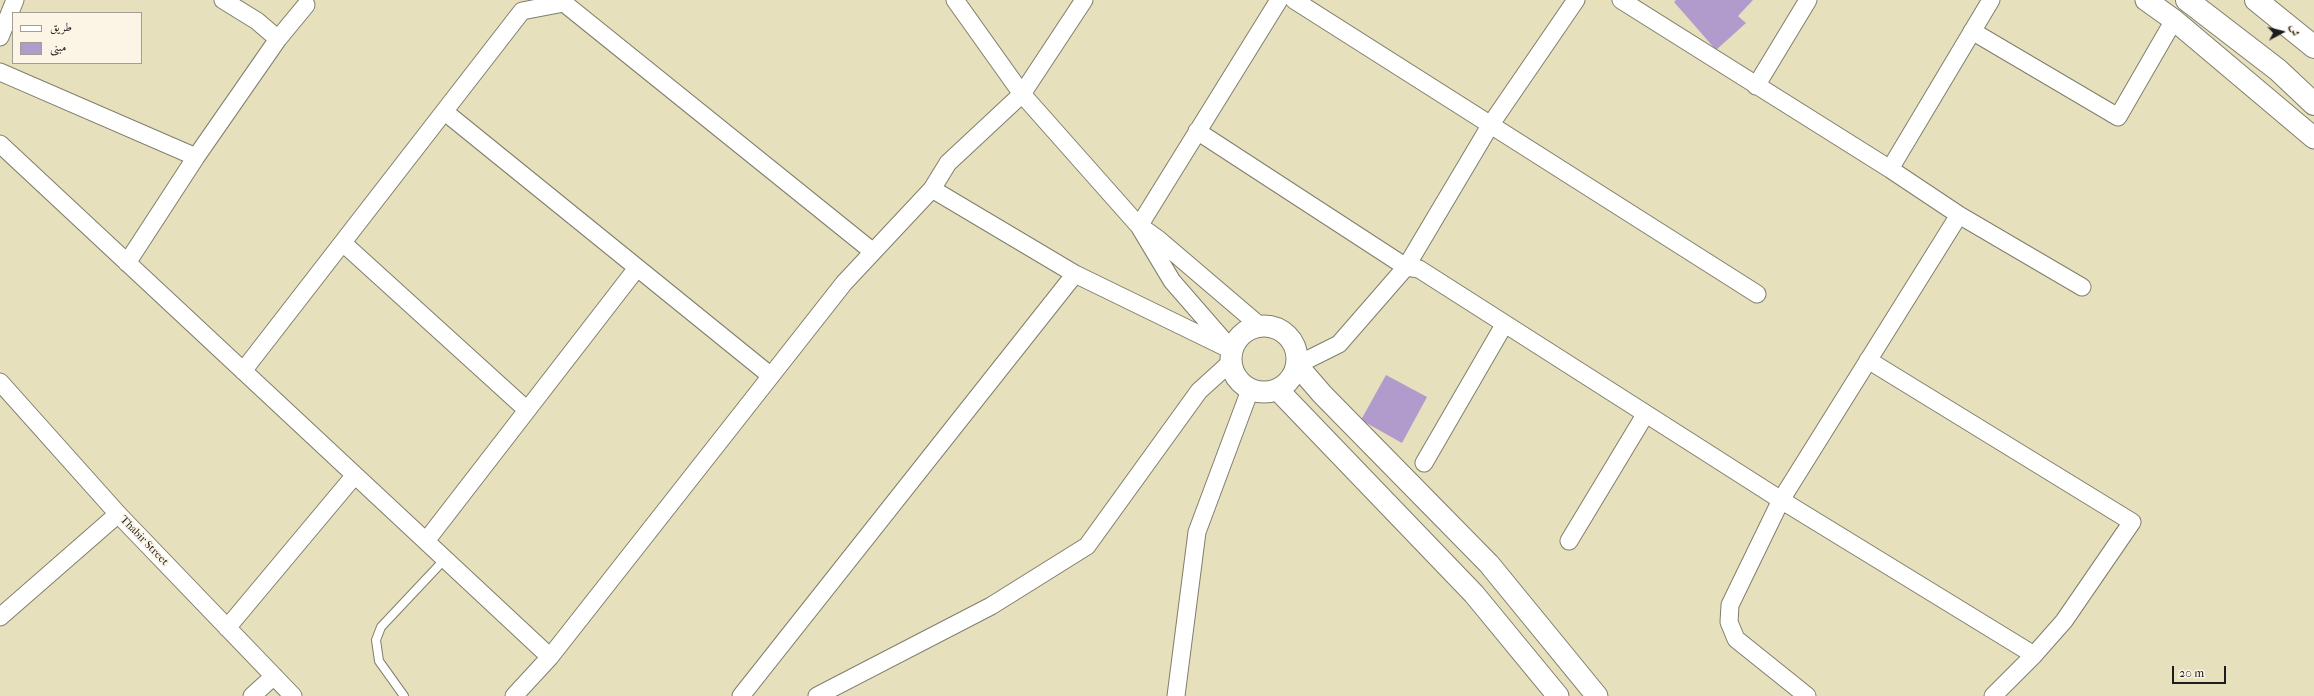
<!DOCTYPE html>
<html>
<head>
<meta charset="utf-8">
<style>
  body { margin:0 }
  #map { position:relative; width:2314px; height:696px; overflow:hidden; background:#e6e0bc; font-family:"IM FELL French Canon",Amiri,serif }
  canvas { display:block }
  .legend { position:absolute; left:12px; top:12px; width:130px; height:52px; box-sizing:border-box; background:#fcf5e5; border:1px solid #a29e95; margin:0; padding:5px 7px; list-style:none; font-size:12px; color:#1c1c1c }
  .legend li { display:flex; align-items:center; gap:8px; height:20px }
  .legend b { width:20px; border:1px solid #a29e95 }
  .north { position:absolute; left:2262px; top:12px; width:40px; height:40px; -webkit-text-stroke:3px #fcf5e5; paint-order:stroke; rotate:83deg; font-size:11px; font-weight:700; line-height:16px; text-align:center; color:#1c1c1c }
  .north::after { content:''; display:block; margin:auto; width:14px; height:18px; background:#1c1c1c; clip-path:polygon(50% 0,100% 100%,50% 72%,0 100%) }
  .scale { position:absolute; left:2172px; top:666px; width:54px; height:18px; box-sizing:border-box; border:2px solid #1c1c1c; border-top:0; padding-left:5px; font-size:12px; line-height:14px; white-space:nowrap; color:#1c1c1c; -webkit-text-stroke:3px #fcf5e5; paint-order:stroke }
</style>
</head>
<body>
<div id="map">
<canvas width="2314" height="696"></canvas>
<ul class="legend">
<li><b style="height:5px;background:#fff"></b>طريق</li>
<li><b style="height:11px;background:#b19bcc"></b>مبنى</li>
</ul>
<div class="north">ش</div>
<div class="scale">20 m</div>
</div>
<script>
const context = document.querySelector('canvas').getContext('2d');
context.lineJoin = 'round';
function paint(path, color) {
  context.fillStyle = color;
  context.fill(path, 'evenodd');
}
function toPath(rows) {
  const path = new Path2D();
  for (const r of rows) {
    if (r.length === 3) {
      path.moveTo(r[0] + r[2], r[1]);
      path.arc(r[0], r[1], r[2], 0, 2 * Math.PI);
      continue;
    }
    path.moveTo(r[0], r[1]);
    for (let i = 2; i < r.length; i += 2) path.lineTo(r[i], r[i + 1]);
  }
  return path;
}
function stroke(path, color, width, dash) {
  context.strokeStyle = color;
  context.lineWidth = width;
  context.lineCap = dash ? 'butt' : 'round';
  context.setLineDash(dash || []);
  context.stroke(path);
}
function label(font, color, halo, rows, align = 'center') {
  context.font = font + ' "IM FELL French Canon",serif';
  context.lineWidth = 4;
  context.setLineDash([]);
  context.textBaseline = 'middle';
  context.strokeStyle = halo;
  context.fillStyle = color;
  for (const [text, x, y, turn = 0] of rows) {
    context.save();
    context.translate(x, y);
    context.rotate((+turn || 0) * Math.PI / 180);
    context.textAlign = isNaN(turn) ? turn : align;
    if (halo) context.strokeText(text, 0, 0);
    context.fillText(text, 0, 0);
    context.restore();
  }
}
paint(toPath([
  [1676,0,1753,0,1738,16,1746,23,1716,50,1674,2],
  [1386,375,1427,397,1402,443,1361,420]
]), '#b19bcc');
const service = toPath([
  [404,696,379,661,376,640,381,627,445,559]
]);
const minor = toPath([
  [223,0,257,21,278,39],
  [955,0,1022,94,1139,226,1172,281,1232,350],
  [1294,0,1757,294],
  [1621,0,1890,169,1959,215,2082,287],
  [1972,31,2118,117,2174,20],
  [0,37,15,0],
  [0,72,196,157],
  [1756,86,1808,0],
  [445,112,771,376],
  [1197,131,1406,267,1419,269,1781,500,2034,655],
  [0,144,550,657],
  [1890,169,1991,0],
  [932,189,1075,274,1225,347],
  [1139,226,1279,0],
  [1144,229,1158,239,1260,326],
  [343,243,527,410],
  [127,263,196,157,278,39,306,5],
  [1868,360,2132,522,2064,621,2034,655,1993,696],
  [1297,365,1339,344,1406,267,1491,124,1576,0],
  [243,371,522,11,564,3,872,251],
  [0,382,118,514,293,696],
  [1424,463,1504,325],
  [426,541,637,268],
  [1569,541,1645,415],
  [0,617,118,514],
  [227,628,355,475],
  [252,696,274,676],
  [514,696,550,657,844,283,932,189,948,163,1022,94,1084,0],
  [741,696,1075,274],
  [817,696,991,606,1087,546,1199,391,1231,362],
  [1176,696,1197,532,1250,390],
  [1807,696,1736,639,1729,622,1730,605,1781,500,1959,215]
]);
const tertiary = toPath([
  [2146,0,2174,20,2314,138],
  [1264,359,33],
  [1297,365,1322,394,1489,564,1597,696],
  [1278,390,1474,594,1558,696]
]);
const trunk = toPath([
  [2187,0,2278,70,2314,104],
  [2256,0,2314,47]
]);
stroke(service, '#817e6c', 10);
stroke(minor, '#817e6c', 19);
stroke(tertiary, '#817e6c', 23);
stroke(trunk, '#817e6c', 24);
stroke(service, '#fff', 8);
stroke(minor, '#fff', 17);
stroke(tertiary, '#fff', 21);
stroke(trunk, '#fff', 22);
label('11px', '#1c1c1c', '#fcf5e5', [
  ["Thabir Street",144,541,46]
]);
</script>
</body>
</html>
